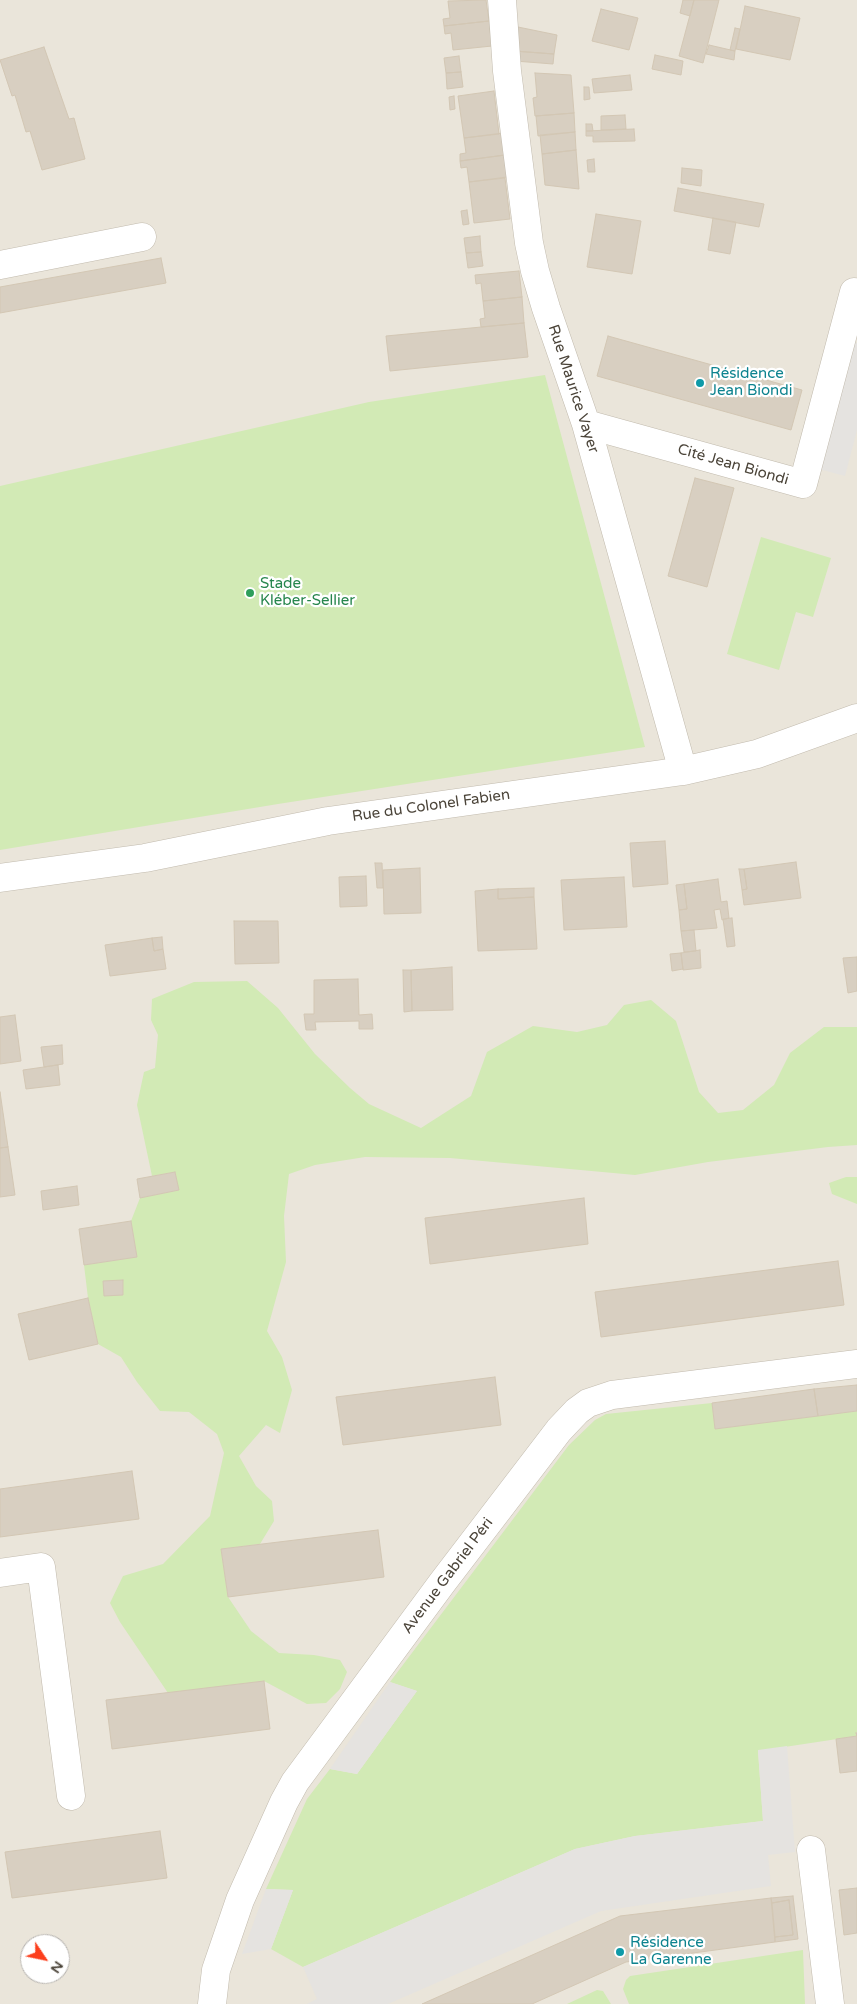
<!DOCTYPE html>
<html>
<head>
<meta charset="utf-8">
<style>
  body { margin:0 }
  #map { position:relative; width:857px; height:2004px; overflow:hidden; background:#f6f3ec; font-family:"Varela Round",sans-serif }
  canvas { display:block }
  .north { position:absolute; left:20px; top:1934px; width:50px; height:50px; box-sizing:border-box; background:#fff; border:1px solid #b7b4b0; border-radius:50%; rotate:124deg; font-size:14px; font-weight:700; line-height:20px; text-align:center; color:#4b4439 }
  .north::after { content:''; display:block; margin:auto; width:18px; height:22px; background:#fc3f1d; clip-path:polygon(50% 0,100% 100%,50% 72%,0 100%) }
</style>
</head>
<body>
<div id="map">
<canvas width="857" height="2004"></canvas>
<div class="north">N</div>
</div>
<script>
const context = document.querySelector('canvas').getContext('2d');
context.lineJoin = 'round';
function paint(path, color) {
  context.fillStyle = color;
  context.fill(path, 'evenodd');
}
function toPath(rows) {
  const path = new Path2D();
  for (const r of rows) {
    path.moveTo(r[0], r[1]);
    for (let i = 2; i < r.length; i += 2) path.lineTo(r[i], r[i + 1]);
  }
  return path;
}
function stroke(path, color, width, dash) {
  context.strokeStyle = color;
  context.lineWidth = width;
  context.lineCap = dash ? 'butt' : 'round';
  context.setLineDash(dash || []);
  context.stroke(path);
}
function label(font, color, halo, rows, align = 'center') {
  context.font = font + ' "Varela Round",sans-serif';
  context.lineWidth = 4.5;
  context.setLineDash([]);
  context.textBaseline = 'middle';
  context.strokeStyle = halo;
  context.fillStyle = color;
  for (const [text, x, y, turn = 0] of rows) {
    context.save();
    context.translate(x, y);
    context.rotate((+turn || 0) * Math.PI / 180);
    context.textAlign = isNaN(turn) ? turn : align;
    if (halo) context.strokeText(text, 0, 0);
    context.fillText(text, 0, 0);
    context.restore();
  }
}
paint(toPath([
  [0,0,857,0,857,2004,0,2004],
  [30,1944,60,1944,60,1974,30,1974]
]), '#eae5da');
paint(toPath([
  [545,375,645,747,278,804,0,850,0,486,369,402],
  [761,537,831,558,813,617,796,612,779,670,727,654],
  [247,981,278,1008,315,1054,350,1088,369,1104,421,1128,471,1096,487,1052,533,1026,577,1032,607,1025,624,1005,651,1000,676,1021,699,1092,718,1113,743,1110,774,1085,790,1053,824,1027,857,1027,857,1145,828,1147,708,1162,635,1175,450,1158,365,1157,315,1165,289,1174,284,1216,286,1262,267,1331,282,1357,292,1390,280,1433,266,1425,239,1456,256,1486,272,1501,274,1521,260,1544,221,1549,228,1597,251,1631,279,1653,314,1655,340,1660,347,1672,340,1689,326,1703,307,1704,264,1681,168,1693,120,1622,110,1603,123,1576,163,1564,210,1516,224,1453,217,1434,189,1412,160,1411,137,1382,121,1357,98,1344,88,1298,84,1265,137,1257,131,1221,140,1198,179,1190,175,1172,152,1176,137,1105,144,1072,155,1068,158,1035,151,1020,152,999,194,982],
  [846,1177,857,1177,857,1204,832,1194,829,1183],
  [712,1403,715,1429,857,1411,857,1736,758,1751,763,1821,635,1836,575,1849,303,1967,271,1949,293,1890,266,1889,307,1799,330,1769,357,1774,417,1691,390,1682,569,1445,595,1420,606,1414],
  [803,1950,805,2004,629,2004,623,1989,626,1980,630,1976],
  [597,1990,603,1991,611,2004,567,2004]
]), '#d2eab5');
paint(toPath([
  [853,342,857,343,857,430,845,476,819,469],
  [390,1682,417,1691,357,1774,330,1769],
  [787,1746,795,1852,768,1855,771,1886,601,1911,388,2004,307,2004,317,1999,303,1967,575,1849,635,1836,763,1821,758,1750],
  [266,1889,293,1890,271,1949,242,1954]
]), '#e5e3e0');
const building = toPath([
  [486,0,489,21,444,26,443,19,450,18,448,1,486,0],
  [683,0,694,0,690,16,680,13,683,0],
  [694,0,719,0,703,63,679,56,694,0],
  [745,6,800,18,790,60,736,49,745,6],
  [601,9,638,18,629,50,592,41,601,9],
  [489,21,492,46,453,50,451,33,445,34,444,26,489,21],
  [513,26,557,35,554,54,514,51,513,26],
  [735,28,740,29,735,51,730,50,735,28],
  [709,45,735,51,734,60,706,54,709,45],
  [44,47,69,119,74,118,85,159,42,170,30,131,26,132,15,95,12,96,0,60,44,47],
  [514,51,554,54,553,64,515,61,514,51],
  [655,55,683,61,681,75,652,69,655,55],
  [459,56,461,72,446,73,444,58,459,56],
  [461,72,463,87,447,89,446,73,461,72],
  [535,73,571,75,574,113,535,116,533,98,537,97,535,73],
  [630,75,632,90,594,93,592,79,630,75],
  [584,87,589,87,590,99,584,100,584,87],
  [494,91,499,134,464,138,458,96,494,91],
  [454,96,455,109,450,110,449,97,454,96],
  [574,113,575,132,538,136,536,116,574,113],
  [625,115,626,129,601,130,601,116,625,115],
  [586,124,592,124,593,131,586,131,586,124],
  [634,129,635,141,593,142,593,136,586,136,586,131,634,129],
  [575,132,576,150,542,154,540,135,575,132],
  [503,133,505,155,460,161,460,154,466,153,464,138,503,133],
  [576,150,579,189,545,185,542,154,576,150],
  [505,155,507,177,469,182,467,167,461,168,460,161,505,155],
  [594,159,595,172,588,172,587,160,594,159],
  [682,168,702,170,701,186,681,183,682,168],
  [505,178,510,219,474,223,469,182,505,178],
  [678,188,764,204,759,227,674,211,678,188],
  [467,210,469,224,463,225,461,211,467,210],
  [596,214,641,221,632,274,587,267,596,214],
  [713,218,736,222,730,254,708,250,713,218],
  [480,236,481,252,466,253,464,238,480,236],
  [481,252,483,266,468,268,466,253,481,252],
  [161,258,166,283,0,313,0,287,161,258],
  [519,271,522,297,483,301,481,283,476,284,475,275,519,271],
  [522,297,524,323,481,327,480,319,485,318,483,301,522,297],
  [524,323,528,357,390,371,386,336,524,323],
  [608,336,802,390,791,430,597,376,608,336],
  [695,478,734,488,707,587,668,576,695,478],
  [665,841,668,884,633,887,630,843,665,841],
  [796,862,801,898,744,905,742,890,747,889,744,869,796,862],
  [375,863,382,863,383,888,377,888,375,863],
  [420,868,421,913,384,914,383,870,420,868],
  [739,869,744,869,747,889,742,890,739,869],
  [366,876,367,906,340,907,339,877,366,876],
  [624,877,627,927,564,930,561,880,624,877],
  [718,879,721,902,727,901,729,918,722,920,720,909,714,910,717,928,681,931,679,910,687,909,684,884,718,879],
  [684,884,687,909,679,910,676,885,684,884],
  [534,888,534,897,498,899,498,889,534,888],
  [498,889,498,899,534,897,537,949,478,951,475,891,498,889],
  [732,918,735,946,727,947,723,919,732,918],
  [234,921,278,921,279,963,235,964,234,921],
  [694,930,696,951,684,952,681,931,694,930],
  [162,937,163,949,154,951,152,938,162,937],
  [152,938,154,951,163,949,166,969,110,976,105,945,152,938],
  [700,950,701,968,683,970,681,953,700,950],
  [681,953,683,969,672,971,670,954,681,953],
  [857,957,857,991,848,993,843,958,857,957],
  [452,967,453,1010,412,1011,411,970,452,967],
  [403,970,411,970,412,1011,404,1012,403,970],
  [358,979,359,1015,372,1014,373,1029,359,1029,359,1021,315,1022,316,1030,306,1030,304,1014,314,1014,314,980,358,979],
  [15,1015,21,1061,0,1064,0,1017,15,1015],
  [62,1045,63,1064,44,1067,41,1047,62,1045],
  [58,1065,60,1085,26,1089,23,1070,58,1065],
  [0,1092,8,1147,0,1148,0,1092],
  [8,1147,15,1195,0,1197,0,1148,8,1147],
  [175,1172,179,1190,140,1198,137,1179,175,1172],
  [77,1186,79,1205,43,1210,41,1191,77,1186],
  [584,1198,588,1244,430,1264,425,1218,584,1198],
  [131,1221,137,1257,84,1265,79,1229,131,1221],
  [838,1261,844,1305,601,1337,595,1292,838,1261],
  [123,1280,123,1295,104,1296,103,1281,123,1280],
  [88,1298,98,1344,29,1360,18,1314,88,1298],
  [495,1377,501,1425,343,1445,336,1397,495,1377],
  [857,1385,857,1411,818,1416,814,1389,857,1385],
  [814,1389,818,1416,715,1429,712,1403,814,1389],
  [132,1471,139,1519,0,1537,0,1489,132,1471],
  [378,1530,384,1577,228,1597,221,1549,378,1530],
  [264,1681,270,1729,112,1749,106,1700,264,1681],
  [856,1733,857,1733,857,1771,840,1773,836,1739,857,1736,856,1733],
  [160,1831,167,1878,12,1898,5,1852,160,1831],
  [857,1888,857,1933,844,1935,839,1890,857,1888],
  [793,1896,798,1939,775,1942,775,1937,793,1935,789,1900,772,1903,771,1898,793,1896],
  [771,1898,775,1942,626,1962,532,2004,422,2004,620,1916,771,1898],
  [789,1900,793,1935,775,1937,772,1903,789,1900]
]);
paint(building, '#d8cfc1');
stroke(building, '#d3c7b4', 1);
const minor = toPath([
  [502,0,507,71,529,243,535,271,546,308,586,424,683,771],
  [0,265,142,237],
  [586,424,803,484,854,292,857,293],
  [0,878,145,858,328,821,683,771,757,754,857,718],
  [0,1573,41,1567,71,1796],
  [811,1850,830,2004],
  [212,2004,216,1970,240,1900,284,1802,295,1782,442,1583,559,1430,577,1411,588,1403,612,1395,857,1364]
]);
stroke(minor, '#c2bbae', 29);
stroke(minor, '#fff', 28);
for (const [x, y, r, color] of [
  [700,383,5,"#0f9aa8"],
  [250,593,5,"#2e9e5b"],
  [620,1952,5,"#0f9aa8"]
]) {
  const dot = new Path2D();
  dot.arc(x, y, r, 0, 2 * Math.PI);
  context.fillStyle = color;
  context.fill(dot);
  stroke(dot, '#fff', 2);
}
label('15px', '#0d838f', '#fff', [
  ["Résidence",710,374],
  ["Jean Biondi",710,391],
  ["Résidence",630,1943],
  ["La Garenne",630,1960]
], 'left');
label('15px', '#4b4439', '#fff', [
  ["Rue Maurice Vayer",573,389,72],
  ["Cité Jean Biondi",733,465,16],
  ["Rue du Colonel Fabien",431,806,-8],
  ["Avenue Gabriel Péri",448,1576,-53]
]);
label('15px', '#27864d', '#fff', [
  ["Stade",260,584],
  ["Kléber-Sellier",260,601]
], 'left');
</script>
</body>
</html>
